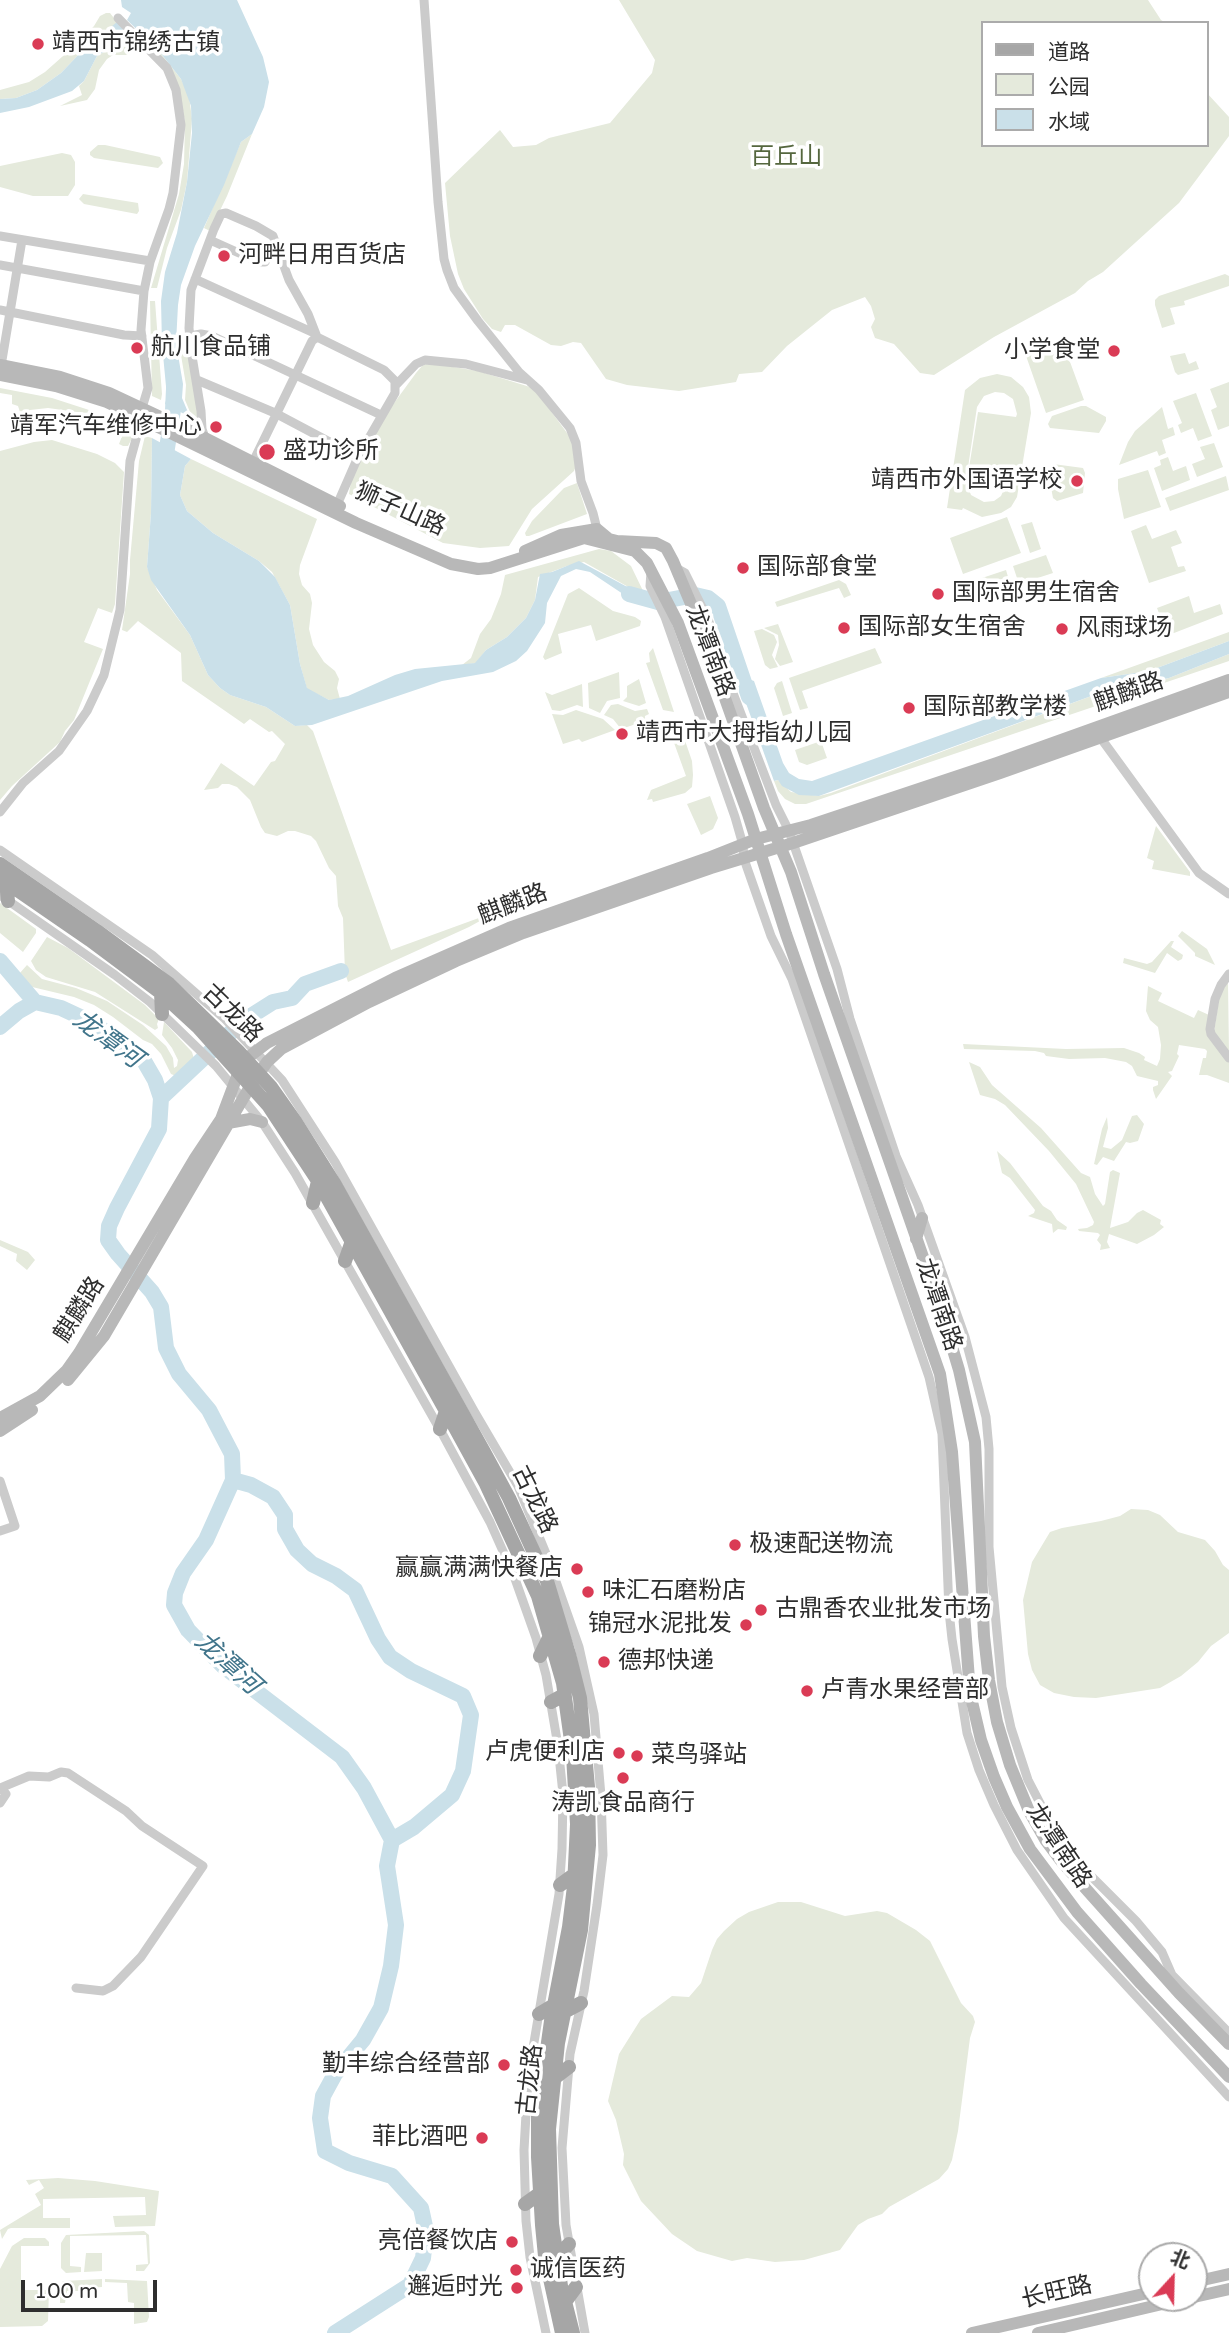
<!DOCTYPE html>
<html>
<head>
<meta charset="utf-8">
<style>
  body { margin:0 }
  #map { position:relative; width:1229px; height:2333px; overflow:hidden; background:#fff; font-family:"Varela Round","Noto Sans SC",sans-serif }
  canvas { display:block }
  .legend { position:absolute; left:981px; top:21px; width:228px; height:126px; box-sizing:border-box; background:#fff; border:2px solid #ababab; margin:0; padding:9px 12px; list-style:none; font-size:21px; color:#2e2e2e }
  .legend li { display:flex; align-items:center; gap:14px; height:35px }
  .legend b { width:35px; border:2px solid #ababab }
  .north { position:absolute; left:1138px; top:2242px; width:70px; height:70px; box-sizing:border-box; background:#fff; border:2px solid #ababab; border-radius:50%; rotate:22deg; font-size:19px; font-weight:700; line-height:28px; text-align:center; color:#2e2e2e }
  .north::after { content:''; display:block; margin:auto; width:24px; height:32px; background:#da3b55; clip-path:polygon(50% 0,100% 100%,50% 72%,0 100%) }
  .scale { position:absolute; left:21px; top:2280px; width:136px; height:32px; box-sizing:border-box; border:4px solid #2e2e2e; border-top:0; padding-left:9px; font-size:21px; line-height:24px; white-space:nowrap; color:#2e2e2e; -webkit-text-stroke:5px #fff; paint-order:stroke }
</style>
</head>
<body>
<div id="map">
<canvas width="1229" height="2333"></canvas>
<ul class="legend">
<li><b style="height:9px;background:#a6a6a6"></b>道路</li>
<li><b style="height:19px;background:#e5eadc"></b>公园</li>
<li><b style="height:19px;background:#cae0e9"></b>水域</li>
</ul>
<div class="north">北</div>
<div class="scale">100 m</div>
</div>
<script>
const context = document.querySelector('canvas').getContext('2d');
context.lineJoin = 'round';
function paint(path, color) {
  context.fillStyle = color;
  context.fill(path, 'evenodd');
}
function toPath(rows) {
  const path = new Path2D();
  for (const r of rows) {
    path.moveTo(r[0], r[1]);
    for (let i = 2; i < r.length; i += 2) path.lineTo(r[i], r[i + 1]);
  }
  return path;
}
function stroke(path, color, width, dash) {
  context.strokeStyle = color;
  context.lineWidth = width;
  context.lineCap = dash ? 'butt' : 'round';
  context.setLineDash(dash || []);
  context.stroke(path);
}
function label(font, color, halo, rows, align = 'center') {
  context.font = font + ' "Varela Round","Noto Sans SC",sans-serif';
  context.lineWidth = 7;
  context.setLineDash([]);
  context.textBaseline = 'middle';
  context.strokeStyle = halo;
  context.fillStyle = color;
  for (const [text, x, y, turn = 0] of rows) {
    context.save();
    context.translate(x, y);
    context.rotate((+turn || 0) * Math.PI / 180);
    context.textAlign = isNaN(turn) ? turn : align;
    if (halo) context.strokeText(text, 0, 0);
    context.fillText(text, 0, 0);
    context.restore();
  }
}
paint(toPath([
  [619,0,1148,0,1161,20,1166,23,982,23,982,145,1206,145,1206,92,1229,117,1229,136,1179,203,1103,272,1088,281,1075,293,994,337,934,375,920,373,894,344,875,338,871,327,875,319,871,306,865,297,832,310,787,346,762,372,739,374,736,382,679,391,627,385,606,379,581,343,573,342,561,346,551,345,515,325,505,325,501,332,492,329,483,319,464,289,458,274,450,236,445,183,500,130,513,147,536,145,549,138,610,123,652,73,655,60],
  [106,13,110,13,117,22,114,27,83,50,61,73,37,90,16,98,0,99,0,90,29,82,45,72,80,41,94,26,100,16],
  [137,32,159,51,181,79,189,96,192,119,187,182,181,210,167,248,157,288,151,288,179,194,184,164,185,122,179,87],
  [131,39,136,43,133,52,127,55,113,55,107,59,99,70,95,89,87,100,60,106,82,95,79,86,84,81,97,56,120,42],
  [252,134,227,196,210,231,204,228,241,142],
  [98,145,105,145,160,157,163,163,158,168,94,158,90,155,90,152],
  [62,153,71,155,75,162,75,185,68,196,33,196,0,187,0,166],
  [83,194,138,203,139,211,137,214,84,204,79,199],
  [1225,274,1229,276,1229,286,1184,301,1185,305,1170,308,1175,324,1162,328,1155,305,1155,300,1159,296],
  [150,301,155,301,162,394,161,400,152,396],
  [182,340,186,340,199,418,197,421,193,419,185,400,186,385,179,343,182,342],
  [1062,340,1084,400,1046,413,1025,353],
  [1185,353,1189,364,1196,361,1199,369,1178,375,1175,372,1170,356],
  [429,363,478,371,530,387,536,391,570,437,573,447,576,466,574,471,532,509,509,546,480,548,443,543,349,494,351,481,359,462,389,410,416,373,422,366],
  [997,374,1011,377,1023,387,1029,397,1031,413,1017,497,1011,507,1001,513,982,517,963,508,962,510,947,508,965,390,980,378],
  [995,392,1004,393,1013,399,1017,414,1016,417,978,412,968,474,1008,480,1001,496,994,501,984,502,971,495,966,481,977,407,984,396],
  [1229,382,1229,426,1218,430,1211,410,1217,407,1210,389],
  [0,388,52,398,86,409,123,422,135,432,128,446,123,446,119,444,124,431,112,423,84,413,48,408,30,410,31,426,27,425,23,421,18,406,12,404,12,395,0,393],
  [1196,393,1212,436,1198,441,1193,428,1181,433,1178,425,1182,423,1173,401],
  [1081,406,1086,406,1106,417,1106,421,1099,433,1050,428,1048,424,1052,416],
  [1162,407,1168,429,1173,427,1175,435,1162,440,1166,453,1159,456,1157,451,1119,465,1128,442,1135,431],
  [145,436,152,438,151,513,147,567,157,590,190,635,208,675,220,688,230,695,266,707,295,726,307,725,313,731,391,950,498,911,469,927,348,982,345,973,343,918,338,906,336,876,329,868,316,841,311,836,295,831,288,831,277,836,265,833,261,827,250,800,237,787,229,784,222,784,218,788,204,790,221,763,254,786,271,762,275,761,285,744,272,731,269,732,250,719,244,724,182,681,181,653,138,621,127,632,122,630,130,574,130,560,139,461],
  [52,440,97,454,115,463,124,472,115,604,112,613,98,608,84,642,103,649,74,720,65,731,60,742,12,786,0,800,0,451,34,442],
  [1214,443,1223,467,1197,477,1192,464,1205,459,1200,447],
  [1168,457,1173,471,1186,466,1190,480,1162,491,1154,468,1161,465,1160,460],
  [191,459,317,519,300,565,299,574,302,585,310,594,312,603,309,629,313,645,324,662,335,671,339,679,337,688,340,699,329,700,307,689,300,664,290,605,272,572,259,561,213,533,187,511,180,495,185,466],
  [1053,464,1083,468,1085,473,1083,493,1057,501,1053,498,1048,472],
  [1148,470,1161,507,1124,519,1118,489,1118,479],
  [1226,476,1229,490,1170,511,1165,498],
  [577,483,587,514,529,536,526,536,525,533,532,521,564,488],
  [1007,517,1021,553,963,574,950,538],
  [1032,522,1041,549,1030,553,1021,525],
  [1146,525,1152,539,1176,530,1182,543,1171,547,1178,567,1184,566,1186,571,1149,583,1131,531],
  [599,549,611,551,631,566,646,597,584,562,567,566,538,577,535,600,526,618,507,637,486,650,476,663,462,665,471,658,480,634,491,619,501,594,505,575],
  [1046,555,1053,573,1019,584,1013,566],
  [1006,570,1011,587,975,599,970,582],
  [839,580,846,584,851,595,844,598,839,588,777,607,775,602],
  [579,588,613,611,635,617,641,621,640,626,596,641,591,625,558,634,562,653,545,660,543,657,568,594],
  [1189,596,1194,613,1220,604,1223,614,1174,633,1166,632,1157,608],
  [778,624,793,662,780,666,775,659,779,645,778,635,764,628],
  [762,629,774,635,777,642,772,655,778,667,770,669,765,665,754,631],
  [1229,632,1229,641,1149,671,1101,678],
  [653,648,674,712,663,710,646,663,650,662,649,653],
  [875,648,882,663,802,691,808,708,800,710,789,678],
  [1229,654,1229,661,806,804,795,804,785,799,778,791,774,781,778,780,791,792,819,796,831,793,1094,695,1169,678],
  [619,672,620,698,607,701,600,713,589,708,588,683],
  [639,679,646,703,639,706,623,701,627,697,627,686],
  [782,681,792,713,783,716,774,688,777,683],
  [582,684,583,707,577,705,560,711,552,710,545,692,552,695],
  [618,704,635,711,647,709,649,714,645,716,645,721,621,729,613,719,604,715,611,705],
  [576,710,603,719,615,730,582,742,579,739,563,744,552,714,563,715],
  [679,723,692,761,693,775,692,787,685,793,653,802,652,799,647,800,651,790,686,776,673,740,676,738,674,729],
  [821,741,827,758,807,765,799,762,795,750],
  [710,796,718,818,713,829,701,835,687,804],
  [1156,826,1190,872,1190,876,1152,869,1154,861,1147,858],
  [0,903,36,929,36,933,23,952,0,933],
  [1182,931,1207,949,1215,965,1195,956,1195,953,1178,936],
  [47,937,68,948,145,1005,159,1019,157,1024,158,1028,155,1030,95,992,46,977,36,970,31,961],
  [1171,941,1174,941,1171,947,1183,955,1182,959,1178,961,1167,953,1155,973,1123,963,1124,958,1147,964,1152,962],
  [27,965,42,979,76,988,107,1001,143,1025,166,1046,173,1058,174,1068,177,1066,178,1060,172,1048,162,1035,164,1022,192,1052,194,1059,176,1076,171,1074,161,1054,152,1044,143,1040,113,1017,94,1005,74,997,28,986,19,977,19,974],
  [1229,979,1228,983,1229,1053,1214,1032,1220,993],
  [1148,986,1162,993,1158,1001,1194,1018,1198,1010,1209,1015,1207,1028,1229,1061,1229,1083,1207,1075,1199,1075,1203,1058,1206,1058,1207,1051,1205,1049,1179,1045,1177,1054,1179,1056,1172,1071,1168,1072,1172,1076,1156,1099,1153,1090,1153,1087,1158,1085,1158,1081,1137,1076,1132,1066,1126,1062,1105,1058,1069,1059,1046,1056,1044,1053,1035,1051,964,1049,963,1044,1066,1049,1124,1048,1139,1053,1145,1057,1144,1060,1157,1066,1160,1059,1161,1045,1158,1027,1150,1020,1146,1011],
  [969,1062,980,1067,992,1085,1041,1128,1081,1173,1090,1177,1095,1194,1103,1206,1105,1204,1110,1172,1113,1170,1120,1173,1110,1228,1128,1222,1137,1213,1143,1210,1161,1220,1160,1224,1164,1227,1154,1235,1137,1244,1109,1234,1107,1242,1110,1248,1100,1250,1101,1245,1097,1240,1100,1235,1098,1233,1079,1231,1078,1229,1087,1228,1093,1225,1094,1222,1076,1184,1049,1151,1005,1105,995,1099,980,1095],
  [1137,1115,1144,1124,1138,1141,1130,1143,1126,1142,1114,1161,1103,1157,1097,1165,1094,1164,1102,1129,1107,1117,1108,1128,1103,1147,1111,1149,1122,1140,1132,1116],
  [997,1151,1010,1163,1043,1206,1051,1211,1057,1220,1067,1227,1066,1230,1058,1229,1053,1233,1052,1224,1028,1216,1034,1213,1035,1210,1010,1178,1002,1173],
  [0,1240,28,1252,35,1260,27,1270,16,1261,17,1254,0,1246],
  [1131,1509,1148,1510,1160,1515,1178,1532,1205,1540,1215,1551,1223,1565,1229,1570,1229,1633,1211,1646,1198,1662,1181,1676,1160,1688,1096,1698,1074,1697,1054,1693,1040,1685,1032,1670,1028,1654,1023,1600,1032,1562,1050,1532,1062,1528,1101,1521,1120,1516],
  [778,1902,801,1902,845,1916,877,1911,887,1913,916,1930,930,1941,961,2003,973,2016,975,2022,970,2038,958,2131,952,2160,948,2169,939,2179,889,2207,882,2214,868,2219,858,2225,840,2250,804,2260,775,2262,747,2258,732,2261,697,2251,672,2234,641,2201,623,2165,624,2154,616,2120,608,2101,619,2054,641,2019,672,1996,689,1997,701,1983,712,1950,717,1939,724,1931,737,1919,749,1912],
  [58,2178,95,2181,159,2191,155,2226,115,2227,113,2216,146,2215,145,2197,43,2199,43,2218,70,2218,70,2228,11,2228,8,2229,2,2239,0,2230,41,2205,35,2194,44,2188,39,2180,29,2185,26,2180],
  [144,2231,149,2235,150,2263,144,2271,136,2271,136,2265,148,2264,146,2235,70,2236,70,2266,81,2267,81,2272,66,2273,61,2268,61,2243,66,2235],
  [24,2238,45,2238,49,2242,49,2246,21,2246,21,2290,49,2290,48,2321,42,2326,0,2327,0,2269,12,2246],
  [86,2253,102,2253,102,2271,84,2272],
  [102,2279,102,2287,86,2288,86,2291,67,2291,65,2303,60,2303,60,2286,63,2281],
  [105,2279,147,2281,149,2317,147,2322,134,2324,134,2303,128,2302,127,2283,105,2282]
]), '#e5eadc');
paint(toPath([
  [121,0,237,0,263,57,269,82,264,107,252,134,241,142,224,185,195,246,181,285,178,305,176,343,183,384,182,398,190,417,165,404,167,397,162,344,161,301,165,272,177,233,187,182,192,133,191,106,181,79,159,51,127,20,131,13,122,7],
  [117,22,131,39,120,42,97,56,84,81,72,91,29,107,0,113,0,99,16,98,37,90,61,73,83,50],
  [152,438,191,459,185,466,180,495,187,511,213,533,259,561,275,577,290,605,300,664,307,688,329,700,348,696,395,675,415,669,475,663,486,650,507,637,526,618,535,600,540,574,552,572,579,561,646,597,649,603,626,596,590,572,576,569,561,576,547,603,545,623,527,651,516,661,493,672,442,681,312,725,295,726,266,707,230,695,220,688,208,675,190,635,151,580,147,567,151,513],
  [1229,641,1229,654,1169,678,1094,695,819,796,799,795,782,786,778,780,774,781,738,681,746,678,754,681,783,763,789,773,799,779,812,781,1101,678,1149,671]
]), '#cae0e9');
stroke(toPath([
  [164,467,173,410,174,389],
  [629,594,658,602,695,595,708,598,718,606,749,697],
  [0,961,35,1002],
  [0,1027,19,1011,35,1002,61,1008,89,1021,118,1040,144,1061,155,1080,161,1098,159,1129,117,1208,109,1226,108,1240,118,1254,152,1292,161,1307,166,1348,179,1374,209,1410,221,1433,232,1454,233,1480,206,1540,183,1573,175,1593,174,1605,188,1630,223,1666,342,1757,364,1788,392,1840,387,1866,396,1925,391,1966,381,2008,363,2040,335,2074,323,2096,320,2118,325,2151,349,2163,392,2176,421,2208,426,2231,423,2258,410,2285,335,2333],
  [161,1098,243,1021,273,1002,292,998,305,984,341,971],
  [233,1480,251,1485,273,1497,285,1515,285,1529,297,1550,312,1564,336,1576,355,1590,378,1639,390,1657,411,1671,463,1696,471,1715,463,1771,452,1795,414,1827,392,1840]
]), '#cae0e9', 16);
stroke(toPath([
  [424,0,438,202,444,259,447,270,454,288,478,321,519,372,539,390,570,428,576,443,581,481,593,513,597,529],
  [118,18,167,68,176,90,181,125,173,193,169,209,150,262,144,291,141,330,148,388,142,408],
  [0,236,150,261],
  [210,240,259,262,265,262,276,242],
  [0,265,144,291],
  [195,279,314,333],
  [0,310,124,335,142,336],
  [190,336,201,334,212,336,381,415],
  [1,366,22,240],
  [197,380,275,413,358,457],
  [396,385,416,364,425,360,466,364,527,380],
  [205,438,202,429,201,411,191,350,189,328,191,290,214,229,221,214,226,213,256,226,273,236,289,280,308,314,317,337,384,370,395,381,395,393,358,457,337,505],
  [253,462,312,341,317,337],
  [676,568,685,573,708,619,733,693,776,805,789,831,837,969,850,1019,896,1156,918,1205,965,1337,986,1417,989,1449,989,1547,1002,1687,1011,1728,1028,1780,1054,1830,1075,1860,1136,1921,1162,1952,1172,1975,1229,2033],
  [651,572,650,586,665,617,735,817,743,845,744,859,771,936,792,979,929,1377,942,1434,949,1611,952,1639,967,1733,979,1770,994,1805,1017,1850,1064,1918,1229,2097],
  [1100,737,1199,873,1229,894],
  [0,812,23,783,59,751,87,711,104,675,120,610,130,461,138,432,139,416],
  [0,850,152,955,224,1018,282,1080,335,1162,474,1411,518,1486,547,1556,579,1647,587,1683,594,1714,601,1796,603,1855,597,1905,584,1991,570,2054,562,2148,566,2225,585,2333],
  [0,895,115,975,150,1002,216,1066,262,1122,295,1173,443,1435,490,1522,514,1576,536,1638,546,1675,558,1746,563,1794,562,1849,559,1894,528,2078,524,2150,526,2221,530,2257,546,2333],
  [1229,974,1221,985,1215,999,1210,1029,1211,1034,1229,1058],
  [0,1481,15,1526,0,1531],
  [0,1788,29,1776,49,1777,61,1772,68,1773,126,1811,142,1826,203,1866,141,1957,113,1986,103,1991,76,1988],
  [0,1803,6,1794,1,1788]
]), '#cbcbcb', 9);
stroke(toPath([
  [0,365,60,377,109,393,205,438,340,506],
  [0,375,56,386,107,402,356,523,451,564,478,569,490,568,584,538,635,551,647,563,678,623,748,814,786,934,940,1374,952,1452,970,1693,981,1740,994,1777,1007,1807,1030,1849,1077,1912,1141,1984,1229,2077],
  [525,551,561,535,597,529,609,539,617,541,656,543,666,548,673,561,694,611,764,808,791,872,824,974,937,1297,959,1370,975,1442,984,1636,989,1680,997,1722,1010,1765,1029,1811,1046,1841,1061,1861,1179,1993,1229,2044],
  [228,1123,250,1119,262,1122],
  [916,1239,922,1218],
  [68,1380,104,1336,251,1085,267,1062,281,1049,369,1002,456,961,523,933,711,868,793,843,1000,773,1229,692],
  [0,1418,40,1396,67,1370,79,1353,195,1158,221,1119,239,1071,246,1059,267,1043,395,978,509,928,708,858,756,839,811,825,997,763,1229,680],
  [0,1431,32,1410],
  [1194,2282,1229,2274],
  [1194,2297,1229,2289],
  [972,2333,1152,2292],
  [1038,2333,1188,2298]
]), '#b8b8b8', 12);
stroke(toPath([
  [0,864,97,931,169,984,238,1051,271,1087,295,1121,334,1183,484,1452,509,1498,547,1581,569,1654,580,1698,588,1787,589,1845,581,1930,558,2043,549,2129,552,2224,561,2286,573,2333],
  [0,878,90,940,161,993,198,1027,268,1105,318,1181,446,1411,486,1484,538,1596,563,1683,573,1755,577,1824,574,1886,569,1927,551,2021,538,2114,538,2157,542,2225,545,2256,562,2333],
  [6,882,8,901],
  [161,993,162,1014],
  [313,1203,318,1181],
  [345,1261,352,1241],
  [440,1429,446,1411],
  [540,1656,551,1634],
  [551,1702,564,1695],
  [560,1885,575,1874],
  [564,2012,581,2003],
  [539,2014,554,2005],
  [528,2078,544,2064],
  [552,2080,569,2067],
  [525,2204,539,2194],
  [556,2258,569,2244],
  [565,2302,576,2287]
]), '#a6a6a6', 14);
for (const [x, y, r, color] of [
  [38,44,7,"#da3b55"],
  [224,256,7,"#da3b55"],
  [137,348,7,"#da3b55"],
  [1114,351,7,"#da3b55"],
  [216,427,7,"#da3b55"],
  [267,452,9,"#da3b55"],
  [1077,481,7,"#da3b55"],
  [743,568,7,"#da3b55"],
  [938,594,7,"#da3b55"],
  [844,628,7,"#da3b55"],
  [1062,629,7,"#da3b55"],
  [909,708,7,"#da3b55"],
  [622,734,7,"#da3b55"],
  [735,1545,7,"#da3b55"],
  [577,1569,7,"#da3b55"],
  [588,1592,7,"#da3b55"],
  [761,1610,7,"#da3b55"],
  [746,1625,7,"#da3b55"],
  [604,1662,7,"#da3b55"],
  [807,1691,7,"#da3b55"],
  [619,1753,7,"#da3b55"],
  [637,1756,7,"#da3b55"],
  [623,1778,7,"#da3b55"],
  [504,2065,7,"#da3b55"],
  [482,2138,7,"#da3b55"],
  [512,2242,7,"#da3b55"],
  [516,2270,7,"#da3b55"],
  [517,2288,7,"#da3b55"]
]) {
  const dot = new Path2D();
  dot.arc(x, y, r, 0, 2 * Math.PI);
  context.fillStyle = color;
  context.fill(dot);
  stroke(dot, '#fff', 2.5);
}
label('24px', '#2e2e2e', '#fff', [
  ["靖西市锦绣古镇",52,44],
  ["河畔日用百货店",238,256],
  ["航川食品铺",151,348],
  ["小学食堂",1100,351,"right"],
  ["靖军汽车维修中心",202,427,"right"],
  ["盛功诊所",283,452],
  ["靖西市外国语学校",1063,481,"right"],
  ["国际部食堂",757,568],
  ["国际部男生宿舍",952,594],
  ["国际部女生宿舍",858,628],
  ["风雨球场",1076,629],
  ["国际部教学楼",923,708],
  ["靖西市大拇指幼儿园",636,734],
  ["极速配送物流",749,1545],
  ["赢赢满满快餐店",563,1569,"right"],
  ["味汇石磨粉店",602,1592],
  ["古鼎香农业批发市场",775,1610],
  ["锦冠水泥批发",732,1625,"right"],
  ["德邦快递",618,1662],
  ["卢青水果经营部",821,1691],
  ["卢虎便利店",605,1753,"right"],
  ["菜鸟驿站",651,1756],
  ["涛凯食品商行",623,1804,"center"],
  ["勤丰综合经营部",490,2065,"right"],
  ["菲比酒吧",468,2138,"right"],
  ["亮倍餐饮店",498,2242,"right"],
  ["诚信医药",530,2270],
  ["邂逅时光",503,2288,"right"]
], 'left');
label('24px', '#55673e', '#fff', [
  ["百丘山",786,158]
]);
label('24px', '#2e2e2e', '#fff', [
  ["狮子山路",400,510,24],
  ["龙潭南路",709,651,69],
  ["麒麟路",1129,693,-20],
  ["麒麟路",513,905,-21],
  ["古龙路",232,1014,44],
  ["龙潭南路",938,1305,71],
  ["麒麟路",80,1310,-58],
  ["古龙路",534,1500,64],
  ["龙潭南路",1058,1846,56],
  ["古龙路",531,2080,-84],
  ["长旺路",1057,2293,-13]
]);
label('italic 26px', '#41758b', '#fff', [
  ["龙潭河",107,1040,36],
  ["龙潭河",227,1664,42]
]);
</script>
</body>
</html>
